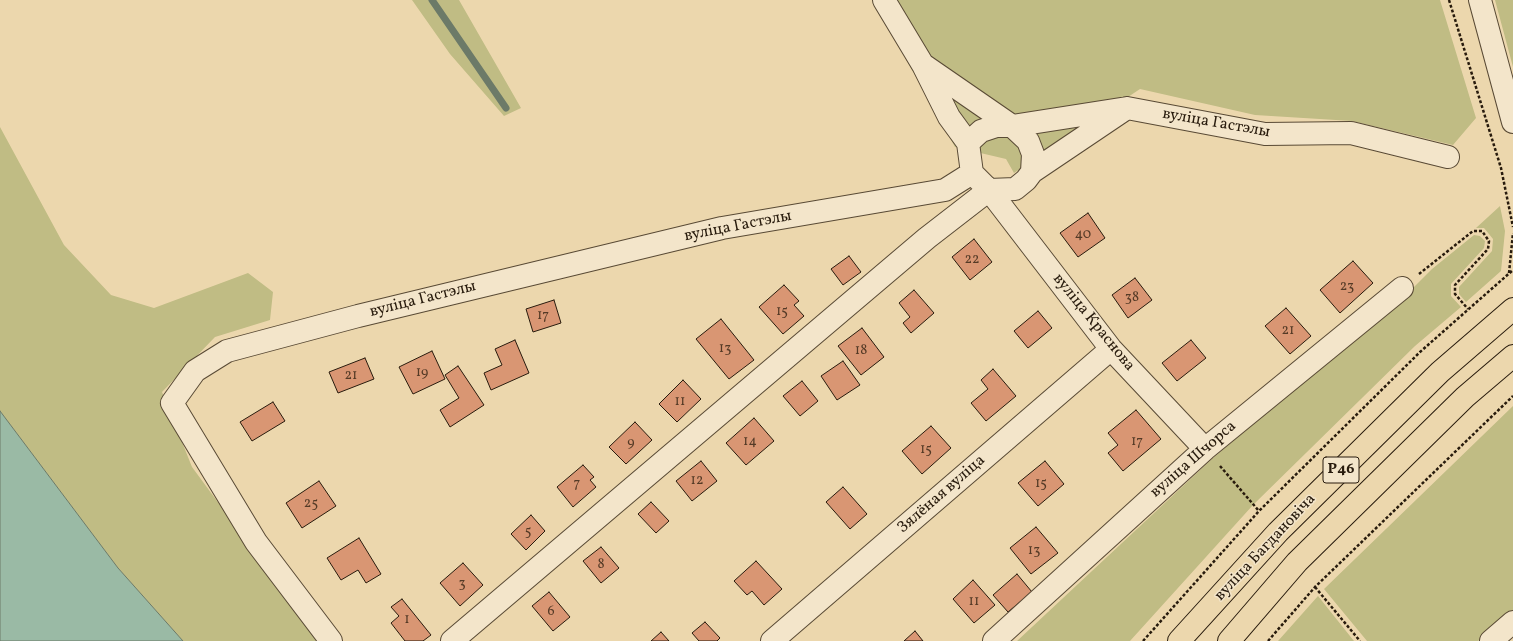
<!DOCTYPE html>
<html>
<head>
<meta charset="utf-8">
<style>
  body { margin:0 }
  canvas { display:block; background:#ecd7ad }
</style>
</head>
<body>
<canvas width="1513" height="641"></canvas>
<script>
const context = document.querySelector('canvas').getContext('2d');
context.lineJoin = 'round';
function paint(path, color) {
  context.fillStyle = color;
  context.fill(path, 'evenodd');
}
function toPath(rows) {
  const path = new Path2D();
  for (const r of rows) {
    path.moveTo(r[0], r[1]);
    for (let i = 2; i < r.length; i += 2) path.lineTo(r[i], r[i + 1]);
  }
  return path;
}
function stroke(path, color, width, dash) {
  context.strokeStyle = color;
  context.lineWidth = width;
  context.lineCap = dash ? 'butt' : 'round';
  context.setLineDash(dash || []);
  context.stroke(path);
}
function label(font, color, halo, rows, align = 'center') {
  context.font = font + ' Vollkorn,serif';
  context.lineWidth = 3;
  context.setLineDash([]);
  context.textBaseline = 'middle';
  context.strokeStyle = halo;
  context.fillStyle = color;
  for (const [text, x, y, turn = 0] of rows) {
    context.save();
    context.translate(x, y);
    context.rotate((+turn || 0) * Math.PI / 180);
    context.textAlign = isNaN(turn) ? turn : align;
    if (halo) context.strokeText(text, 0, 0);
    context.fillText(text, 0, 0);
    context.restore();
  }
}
paint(toPath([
  [412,0,459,0,521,108,504,116,450,54],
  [873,0,1440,0,1476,118,1453,145,1352,121,1255,115,1140,89,1014,173,1006,159,955,147],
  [1495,0,1513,0,1513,67],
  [0,127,64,245,111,295,154,308,248,273,273,292,270,320,215,337,162,392,192,467,320,641,183,641,118,568,0,411],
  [1500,206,1505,231,1501,271,1466,302,1459,294,1459,287,1492,251,1493,239,1484,228,1476,228],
  [1474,235,1480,236,1485,241,1484,248,1451,284,1451,296,1461,307,1415,346,1253,505,1130,641,1017,641,1213,458,1407,294,1432,269],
  [1513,406,1513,610,1478,641,1367,641,1324,589],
  [1318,596,1354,641,1278,641]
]), '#c0bc84');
const water = toPath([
  [0,411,118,568,183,641,0,641,0,411]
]);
paint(water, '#9abaa5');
stroke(water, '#6c7a68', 1);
stroke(toPath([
  [432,0,506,108]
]), '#6c7a68', 7);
const building = toPath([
  [1088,213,1105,238,1078,257,1060,233,1088,213],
  [974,239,992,262,970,280,952,257,974,239],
  [849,256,861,272,843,285,831,269,849,256],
  [1353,261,1373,283,1340,313,1320,290,1353,261],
  [1135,278,1152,300,1128,318,1112,295,1135,278],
  [784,285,799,301,794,305,804,316,783,334,759,307,784,285],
  [914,290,934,313,911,333,903,323,910,317,899,303,914,290],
  [554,300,561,323,533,332,526,309,554,300],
  [1286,308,1311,336,1290,354,1265,326,1286,308],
  [1038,311,1052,328,1028,348,1014,331,1038,311],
  [721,319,754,360,729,379,696,339,721,319],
  [862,328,884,357,861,375,838,346,862,328],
  [515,340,529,373,491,390,484,373,502,365,495,349,515,340],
  [1191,340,1206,358,1177,381,1162,363,1191,340],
  [432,351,445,379,413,394,399,367,432,351],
  [365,358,374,379,338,393,329,372,365,358],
  [843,361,860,385,837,400,821,376,843,361],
  [458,366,484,405,450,427,440,410,459,398,445,375,458,366],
  [993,369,1016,396,986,421,971,403,988,389,981,380,993,369],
  [683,380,701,399,677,422,659,404,683,380],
  [802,381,818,401,800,416,783,396,802,381],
  [273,402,285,421,252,441,240,422,273,402],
  [1136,410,1161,439,1123,471,1108,453,1118,445,1108,433,1136,410],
  [754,418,774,441,746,465,726,443,754,418],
  [635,422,652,440,626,464,609,447,635,422],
  [931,426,951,448,922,474,902,451,931,426],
  [701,461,717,481,692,501,676,481,701,461],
  [1045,461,1064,484,1038,506,1018,483,1045,461],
  [583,465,594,477,590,480,596,487,573,507,557,487,583,465],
  [319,481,336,506,302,528,286,503,319,481],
  [843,487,867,514,850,529,826,502,843,487],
  [651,502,669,521,656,533,638,514,651,502],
  [531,515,545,531,526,550,511,534,531,515],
  [1036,527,1058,553,1031,574,1010,548,1036,527],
  [359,538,381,574,366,583,358,570,341,580,327,558,359,538],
  [601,547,619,568,601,583,583,561,601,547],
  [756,561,782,589,764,605,752,591,747,595,734,581,756,561],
  [463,563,483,585,460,606,440,583,463,563],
  [1017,574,1032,592,1008,612,993,595,1017,574],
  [973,580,995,605,974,623,953,599,973,580],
  [549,592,570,617,553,631,532,606,549,592],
  [402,599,431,635,423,641,405,641,391,623,399,616,391,607,402,599],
  [705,622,720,638,717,641,699,641,692,633,705,622],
  [915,631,923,641,904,641,915,631],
  [661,632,669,641,651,641,661,632]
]);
paint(building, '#d99673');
stroke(building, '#281b0d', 1);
const minor = toPath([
  [884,0,923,65,949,117,968,143,972,173,989,190,1111,349,1205,449],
  [925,66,1012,126,1028,141,1033,154,1032,172],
  [968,143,981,131,996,126,1012,126,1127,108,1265,134,1351,133,1448,157],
  [331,641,256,542,172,403,195,371,227,351,358,316,722,228,945,190,972,173],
  [452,641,927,238,989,190,1015,189,1026,180,1032,172,1127,108],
  [772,641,1111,349],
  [994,641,1205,449,1402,288],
  [1491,641,1513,622]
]);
const tertiary = toPath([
  [1480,0,1513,122]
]);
const primary = toPath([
  [1179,641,1278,532,1440,372,1513,309],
  [1229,641,1297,562,1465,397,1513,356]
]);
stroke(minor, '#594a35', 24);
stroke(tertiary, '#594a35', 24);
stroke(primary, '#281b0d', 24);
stroke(toPath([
  [1449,0,1501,168,1513,227],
  [1509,273,1513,233],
  [1419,274,1473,231,1482,231,1489,241,1488,249,1455,285,1455,294,1468,309],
  [1220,466,1259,511],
  [1315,587,1360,641],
  [1143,641,1259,511,1420,352,1513,270],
  [1268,641,1315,587,1513,396]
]), '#281b0d', 2.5, [3, 2]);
stroke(minor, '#f3e5ca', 22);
stroke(tertiary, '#f3e5ca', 22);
stroke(primary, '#ecd7ad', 22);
label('14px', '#543a26', null, [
  ["40",1083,235],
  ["22",972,260],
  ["23",1347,287],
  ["38",1132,298],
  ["15",782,312],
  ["17",543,316],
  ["21",1288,331],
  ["13",725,349],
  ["18",861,351],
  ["19",422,373],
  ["21",351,376],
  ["11",680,402],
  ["14",750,442],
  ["17",1137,442],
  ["9",631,443],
  ["15",926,450],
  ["12",697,481],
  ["7",577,484],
  ["15",1041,484],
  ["25",311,504],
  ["5",528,532],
  ["13",1034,551],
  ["8",601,565],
  ["3",462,584],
  ["11",974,602],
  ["6",551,612],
  ["1",407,620]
]);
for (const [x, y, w] of [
  [1341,470,36]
]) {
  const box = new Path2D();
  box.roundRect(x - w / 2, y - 13, w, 26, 3);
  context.fillStyle = '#f3e5ca';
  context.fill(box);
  stroke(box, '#281b0d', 1);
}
label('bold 15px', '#281b0d', null, [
  ["Р46",1341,470]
]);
label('16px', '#281b0d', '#f3e5ca', [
  ["вуліца Гастэлы",1216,124,10],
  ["вуліца Гастэлы",738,227,-11],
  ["вуліца Гастэлы",423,300,-14],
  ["вуліца Краснова",1093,323,51],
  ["вуліца Шчорса",1194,460,-41],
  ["Зялёная вуліца",942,495,-41],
  ["вуліца Багдановіча",1266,548,-47]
]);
</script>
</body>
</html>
